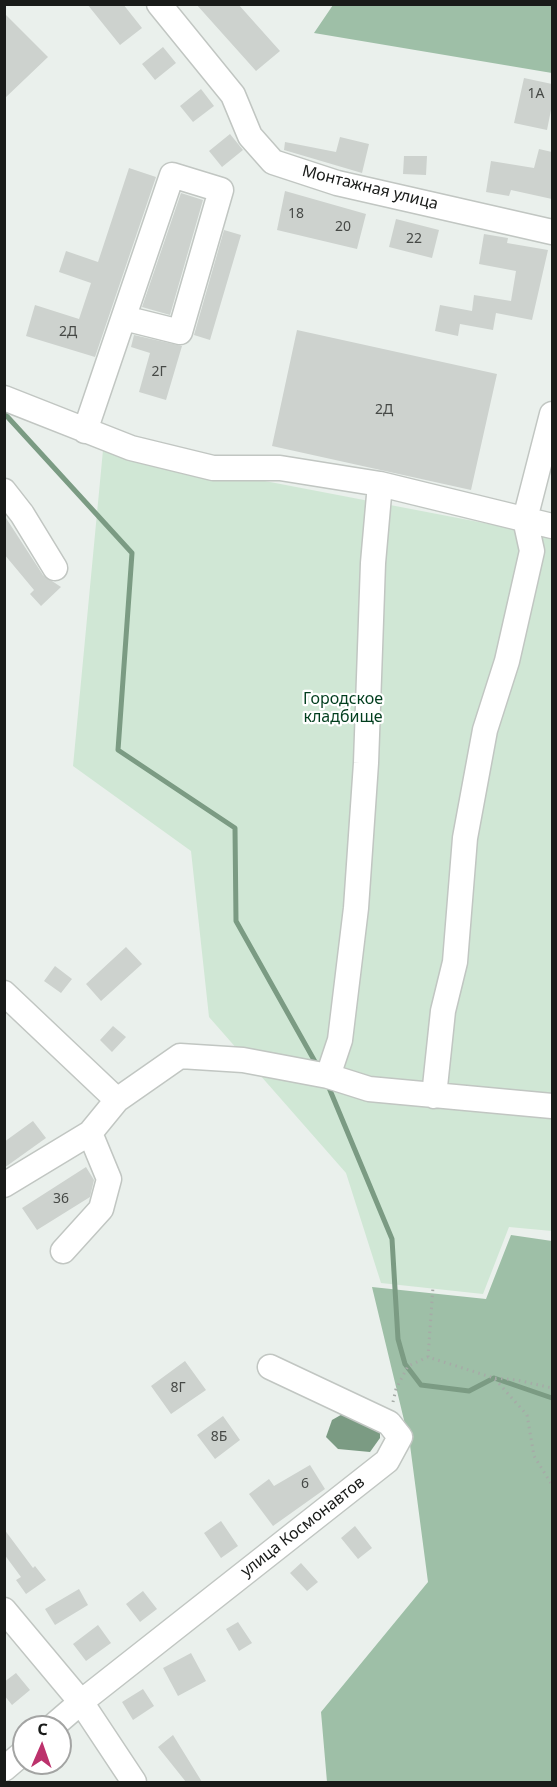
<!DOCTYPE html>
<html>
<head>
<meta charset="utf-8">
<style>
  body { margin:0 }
  #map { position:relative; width:557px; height:1787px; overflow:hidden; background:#eaf0ec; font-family:"Noto Sans",sans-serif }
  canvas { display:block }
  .frame { position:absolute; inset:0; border:6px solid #191b19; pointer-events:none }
  .north { position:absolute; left:12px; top:1715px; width:60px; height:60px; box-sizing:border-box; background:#fff; border:2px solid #a3a4a3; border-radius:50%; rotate:2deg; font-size:16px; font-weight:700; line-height:24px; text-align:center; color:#191b19 }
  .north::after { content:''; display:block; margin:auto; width:21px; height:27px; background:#bc326c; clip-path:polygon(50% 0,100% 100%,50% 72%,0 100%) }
</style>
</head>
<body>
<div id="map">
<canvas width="557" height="1787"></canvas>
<div class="frame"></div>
<div class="north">С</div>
</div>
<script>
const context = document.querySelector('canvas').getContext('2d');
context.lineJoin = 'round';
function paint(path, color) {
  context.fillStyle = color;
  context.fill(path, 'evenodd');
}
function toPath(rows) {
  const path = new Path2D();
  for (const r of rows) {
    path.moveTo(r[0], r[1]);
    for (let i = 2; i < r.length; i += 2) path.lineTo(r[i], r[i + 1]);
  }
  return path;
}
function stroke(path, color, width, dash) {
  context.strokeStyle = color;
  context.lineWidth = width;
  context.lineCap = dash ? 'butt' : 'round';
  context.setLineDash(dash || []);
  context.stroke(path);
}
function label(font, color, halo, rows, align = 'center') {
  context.font = font + ' "Noto Sans",sans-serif';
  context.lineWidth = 4.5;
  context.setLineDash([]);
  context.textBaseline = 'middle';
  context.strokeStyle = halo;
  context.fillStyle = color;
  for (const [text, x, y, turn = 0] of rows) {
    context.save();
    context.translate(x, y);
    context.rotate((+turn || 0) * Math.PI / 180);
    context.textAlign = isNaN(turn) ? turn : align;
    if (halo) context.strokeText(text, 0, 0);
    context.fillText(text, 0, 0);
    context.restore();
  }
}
paint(toPath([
  [103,450,552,536,552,1231,509,1227,483,1294,381,1283,346,1173,209,1017,191,851,73,766]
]), '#d0e7d5');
paint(toPath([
  [333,5,552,5,552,73,314,33],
  [511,1235,552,1241,552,1782,327,1782,321,1712,428,1582,410,1445,372,1287,486,1299]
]), '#9ebfa7');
paint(toPath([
  [346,1412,380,1427,380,1438,370,1452,338,1449,326,1437,332,1420]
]), '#7b9b83');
stroke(toPath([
  [4,413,132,553,118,750,235,828,236,921,318,1067],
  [327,1083,392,1239,398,1339,405,1364,421,1385,469,1391,494,1378,552,1398]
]), '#7b9b83', 5);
paint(toPath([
  [87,4,123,4,142,28,120,45],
  [196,4,238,4,280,51,256,71],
  [4,13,48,57,4,99],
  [163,47,176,63,155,80,142,64],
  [524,78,552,84,552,105,547,130,514,123],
  [201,89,214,106,193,122,180,106],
  [230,134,243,150,222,167,209,151],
  [340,137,369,144,362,173,284,150,285,142,336,152],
  [539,149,552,152,552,199,511,190,509,196,486,192,491,161,534,168],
  [404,156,427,156,426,175,403,174],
  [129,168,156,177,95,357,26,336,35,305,79,319,91,283,59,272,66,251,98,262],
  [285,191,366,214,357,249,277,230],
  [181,193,203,200,170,315,142,307],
  [396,219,439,230,432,258,389,247],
  [224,230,241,235,210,340,194,335],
  [484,234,508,238,507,243,548,250,532,320,496,313,493,330,460,324,458,336,435,331,440,305,472,311,474,295,511,301,516,271,479,264],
  [297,330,497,374,471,490,272,446],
  [134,335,182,346,166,400,139,392,150,353,131,347],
  [4,515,43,575,61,587,41,606,30,594,34,590,4,554],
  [126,947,142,964,101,1001,86,984],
  [55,966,72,979,61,993,44,981],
  [113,1026,126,1037,112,1052,100,1040],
  [33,1121,46,1138,4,1168,4,1142],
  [86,1167,94,1180,90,1197,37,1230,22,1208],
  [185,1361,206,1390,171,1414,151,1386],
  [223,1416,240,1440,215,1459,197,1435],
  [310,1465,325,1489,273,1526,249,1494,269,1479,274,1486],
  [221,1521,238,1546,221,1558,204,1533],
  [355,1526,372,1548,358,1559,341,1538],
  [4,1529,33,1568,35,1566,46,1580,26,1594,16,1580,21,1577,4,1554],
  [301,1563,318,1582,307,1591,290,1573],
  [79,1589,88,1605,55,1625,45,1609],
  [143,1591,157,1609,140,1622,126,1604],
  [238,1622,252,1643,239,1651,226,1629],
  [98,1625,111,1643,86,1661,73,1644],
  [191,1653,206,1681,178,1696,163,1668],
  [16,1673,30,1690,12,1705,4,1695,4,1682],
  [143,1689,154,1706,133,1720,122,1702],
  [173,1735,202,1782,186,1782,158,1747]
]), '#cdd2ce');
const minor = toPath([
  [159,4,233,95,250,136,273,162,337,183,552,232],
  [4,398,131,448,213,468,280,468,380,484,552,526],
  [85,431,172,175,221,190,180,332,124,318],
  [4,491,22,514,55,568],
  [4,993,117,1100],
  [328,1076,340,1040,356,908,366,763,373,563,380,484],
  [434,1096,443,1011,455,962,465,838,485,730,507,661,532,551,525,519,552,414],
  [4,1185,90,1133,117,1100,180,1056,243,1060,328,1076,369,1089,552,1106],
  [63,1251,101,1209,109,1179,90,1133],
  [4,1610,81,1702,134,1782],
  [52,1727,81,1702,387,1461,400,1437,389,1423,270,1367],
  [4,1769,24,1752]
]);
stroke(minor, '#c1c6c2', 27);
stroke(toPath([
  [428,1357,433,1287],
  [495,1378,517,1380,552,1388],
  [393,1402,396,1389,408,1366,428,1357,494,1378,527,1415,534,1456,552,1485]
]), '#a6aba7', 3, [1.5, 4.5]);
stroke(minor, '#fff', 24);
label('14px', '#464946', null, [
  ["1А",536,94],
  ["18",296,214],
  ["20",343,227],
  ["22",414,239],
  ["2Д",68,332],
  ["2Г",159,372],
  ["2Д",384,410],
  ["36",61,1199],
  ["8Г",178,1388],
  ["8Б",219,1437],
  ["6",305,1484]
]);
label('16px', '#191b19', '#fff', [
  ["Монтажная улица",370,188,14],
  ["улица Космонавтов",303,1527,-38]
]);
label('16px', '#023e1e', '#fff', [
  ["Городское",343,699],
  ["кладбище",343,717]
]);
</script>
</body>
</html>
